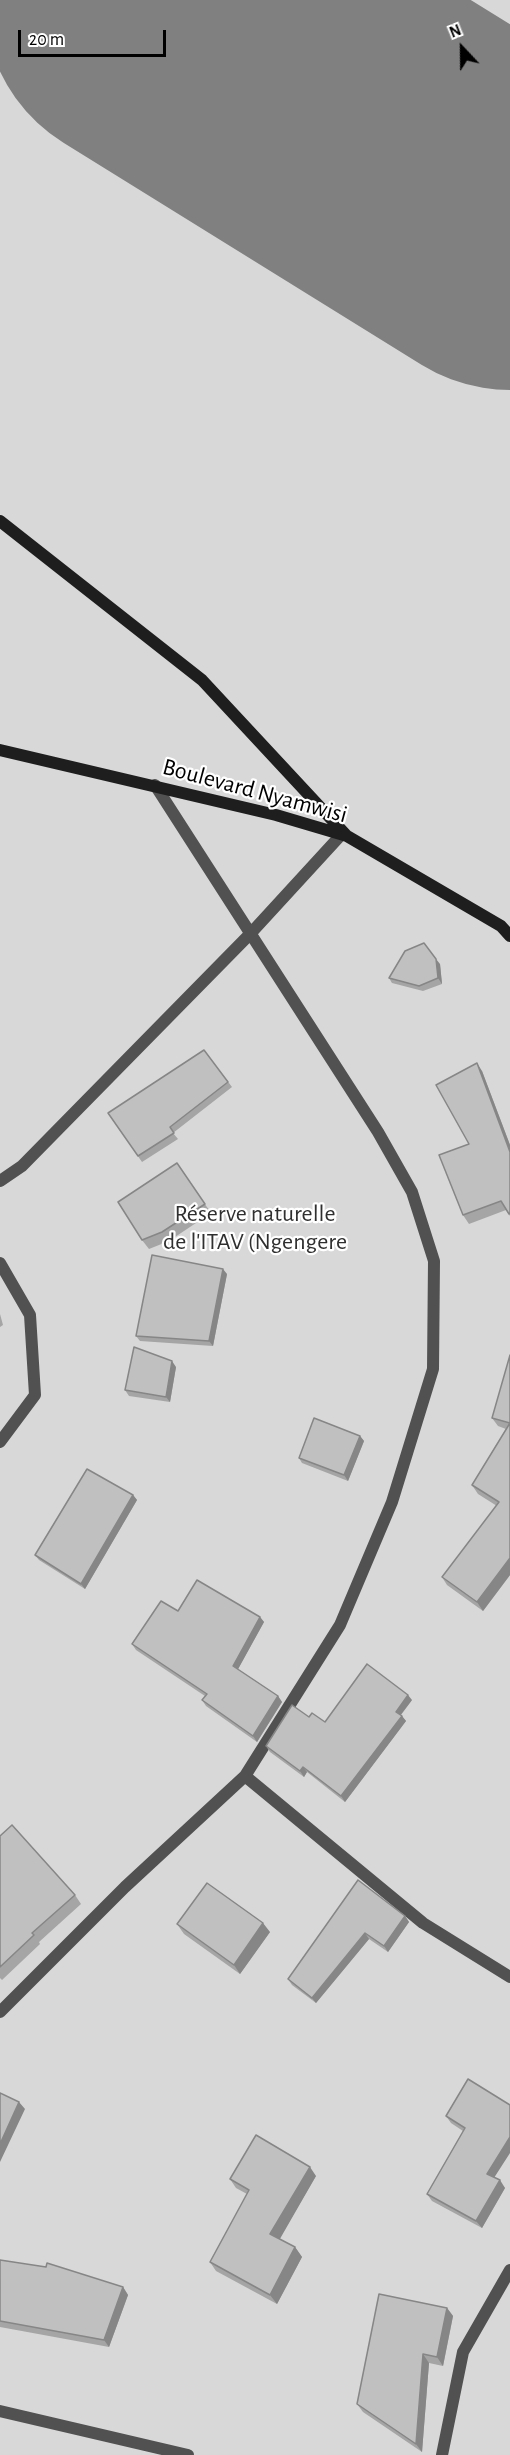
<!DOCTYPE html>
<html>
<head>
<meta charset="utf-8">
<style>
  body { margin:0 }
  #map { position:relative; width:510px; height:2455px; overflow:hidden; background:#fff; font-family:"Alegreya Sans",sans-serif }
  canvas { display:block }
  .north { position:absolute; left:432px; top:18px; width:60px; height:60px; -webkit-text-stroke:4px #fff; paint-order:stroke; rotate:338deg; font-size:16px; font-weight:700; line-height:24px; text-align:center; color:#000 }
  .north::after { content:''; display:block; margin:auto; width:21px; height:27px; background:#000; clip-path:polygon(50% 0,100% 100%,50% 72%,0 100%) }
  .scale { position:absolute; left:18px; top:30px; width:148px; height:27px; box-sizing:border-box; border:3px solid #000; border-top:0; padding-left:8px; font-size:18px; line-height:21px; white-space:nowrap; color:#000; -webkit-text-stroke:4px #fff; paint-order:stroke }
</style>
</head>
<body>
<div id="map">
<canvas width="510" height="2455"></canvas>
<div class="north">N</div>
<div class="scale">20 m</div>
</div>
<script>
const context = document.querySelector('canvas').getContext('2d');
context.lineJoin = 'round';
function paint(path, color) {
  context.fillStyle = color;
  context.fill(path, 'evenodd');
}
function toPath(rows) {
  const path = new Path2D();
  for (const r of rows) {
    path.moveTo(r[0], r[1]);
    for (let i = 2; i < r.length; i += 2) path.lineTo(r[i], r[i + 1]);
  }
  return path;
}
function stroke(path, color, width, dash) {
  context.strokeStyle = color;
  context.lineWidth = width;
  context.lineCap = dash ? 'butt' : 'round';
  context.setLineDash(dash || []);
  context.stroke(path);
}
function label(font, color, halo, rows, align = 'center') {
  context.font = font + ' "Alegreya Sans",sans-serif';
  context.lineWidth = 4.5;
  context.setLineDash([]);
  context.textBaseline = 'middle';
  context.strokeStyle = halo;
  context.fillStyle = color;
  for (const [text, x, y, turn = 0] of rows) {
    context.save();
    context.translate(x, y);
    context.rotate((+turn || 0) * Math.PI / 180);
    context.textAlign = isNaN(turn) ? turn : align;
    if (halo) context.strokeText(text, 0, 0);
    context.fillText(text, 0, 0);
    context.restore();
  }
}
paint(toPath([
  [0,0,510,0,510,2455,0,2455]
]), '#d8d8d8');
stroke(toPath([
  [152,0,510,222]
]), '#808080', 336);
stroke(toPath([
  [0,1181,22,1166,251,933,340,836],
  [0,1263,30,1315,35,1395,0,1442],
  [245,1776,423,1923,510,1977],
  [0,2012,125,1887,245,1776,340,1625,392,1502,433,1369,434,1261,412,1192,378,1132,155,785],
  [0,2411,188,2455],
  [442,2455,463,2352,510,2270]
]), '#515151', 12);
stroke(toPath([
  [0,521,202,680,347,836],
  [0,750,276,815,347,836,501,926,510,936]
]), '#1e1e1e', 12);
paint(toPath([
  [440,964,442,984,423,991,392,983,389,978],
  [204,1050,232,1087,173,1133,178,1139,142,1162,108,1113],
  [482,1071,510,1145,510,1216,506,1210,469,1224,463,1215,469,1144],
  [177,1163,211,1213,169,1241,149,1249,142,1240],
  [227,1274,213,1346,140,1341,136,1336],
  [0,1314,3,1325,0,1327],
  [510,1355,510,1575,483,1611,447,1585,442,1577,497,1506,478,1494,472,1485,506,1429,498,1426,492,1418],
  [176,1367,170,1402,129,1396,125,1390],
  [360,1436,364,1441,348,1481,302,1463,299,1458],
  [133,1495,137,1500,85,1589,39,1560,35,1555],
  [178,1611,260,1617,264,1622,238,1669,278,1696,282,1702,257,1742,206,1706,202,1700,205,1696,136,1650,132,1644],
  [412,1700,401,1715,406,1721,345,1802,307,1772,304,1777,270,1752,266,1746,309,1717,325,1722],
  [0,1836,75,1895,81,1904,39,1942,40,1944,2,1980,0,1978],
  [358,1880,405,1916,409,1922,388,1952,369,1939,316,2003,292,1985,288,1979],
  [177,1924,270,1932,240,1974,184,1934],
  [468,2079,495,2178,505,2188,482,2228,432,2201,427,2194,463,2131,451,2123,446,2116],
  [316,2176,279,2239,295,2247,302,2257,277,2304,216,2271,210,2262,247,2194,236,2188,230,2179],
  [0,2260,123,2287,128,2295,109,2347,0,2327],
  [447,2308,453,2316,443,2366,429,2363,422,2452,363,2412,357,2404]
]), '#a5a5a5');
paint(toPath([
  [436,959,440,964,442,984,438,978],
  [477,1063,482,1071,510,1145,510,1152],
  [223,1269,227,1274,213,1346,209,1341],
  [172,1361,176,1367,170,1402,166,1397],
  [360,1436,364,1441,348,1481,344,1475],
  [133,1495,137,1500,85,1589,81,1584],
  [510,1558,510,1575,483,1611,477,1602],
  [260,1617,264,1622,237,1671,233,1666],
  [408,1695,412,1700,399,1717,396,1712],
  [278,1696,282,1702,257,1742,253,1736],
  [402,1716,406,1721,345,1802,341,1796],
  [303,1767,307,1772,304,1777,300,1771],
  [405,1916,409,1922,388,1952,384,1946],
  [263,1923,270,1932,240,1974,234,1965],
  [365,1933,369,1939,316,2003,312,1998],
  [19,2102,25,2109,0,2162,0,2144],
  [510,2137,510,2153,492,2181,487,2174],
  [310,2167,316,2176,277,2244,270,2234],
  [500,2180,505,2188,482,2228,476,2221],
  [295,2247,302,2257,277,2304,270,2295],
  [123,2287,128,2295,109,2347,104,2340],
  [447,2308,453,2316,443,2366,437,2357],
  [423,2354,429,2363,422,2452,416,2444]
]), '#868686');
const building = toPath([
  [424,943,436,959,438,978,419,986,389,978,405,951,424,943],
  [204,1050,228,1082,170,1127,174,1133,138,1156,108,1113,204,1050],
  [477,1063,510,1152,510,1213,509,1214,501,1201,463,1215,439,1155,469,1144,436,1085,477,1063],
  [177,1163,205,1204,162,1232,142,1240,118,1202,177,1163],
  [152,1255,223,1269,209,1341,136,1336,152,1255],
  [134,1347,172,1361,166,1397,125,1390,134,1347],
  [510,1355,510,1423,492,1418,510,1355],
  [314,1418,360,1436,344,1475,299,1458,314,1418],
  [510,1423,510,1558,477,1602,442,1577,499,1502,472,1485,510,1423],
  [87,1469,133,1495,81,1584,35,1555,87,1469],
  [197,1580,260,1617,233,1666,278,1696,253,1736,202,1700,207,1694,132,1644,161,1601,178,1611,197,1580],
  [367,1664,408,1695,396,1712,402,1716,341,1796,303,1767,300,1771,266,1746,292,1705,309,1717,312,1713,325,1722,367,1664],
  [12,1825,75,1895,32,1933,34,1935,0,1967,0,1836,12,1825],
  [358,1880,405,1916,384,1946,365,1933,312,1998,288,1979,358,1880],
  [207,1883,263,1923,234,1965,177,1924,207,1883],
  [468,2079,510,2105,510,2137,487,2174,500,2180,476,2221,427,2194,465,2128,446,2116,468,2079],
  [0,2093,19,2102,0,2144,0,2093],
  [256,2135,310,2167,270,2234,295,2247,270,2295,210,2262,249,2190,230,2179,256,2135],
  [0,2260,46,2267,47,2263,123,2287,104,2340,0,2321,0,2260],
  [379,2294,447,2308,437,2357,423,2354,416,2444,357,2404,379,2294]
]);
paint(building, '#c0c0c0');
stroke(building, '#868686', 1.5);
label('24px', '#000', '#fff', [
  ["Boulevard Nyamwisi",255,791,15]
]);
label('24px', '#2f2f2f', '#fff', [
  ["Réserve naturelle",255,1214],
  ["de l'ITAV (Ngengere",255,1242]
]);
</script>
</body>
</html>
